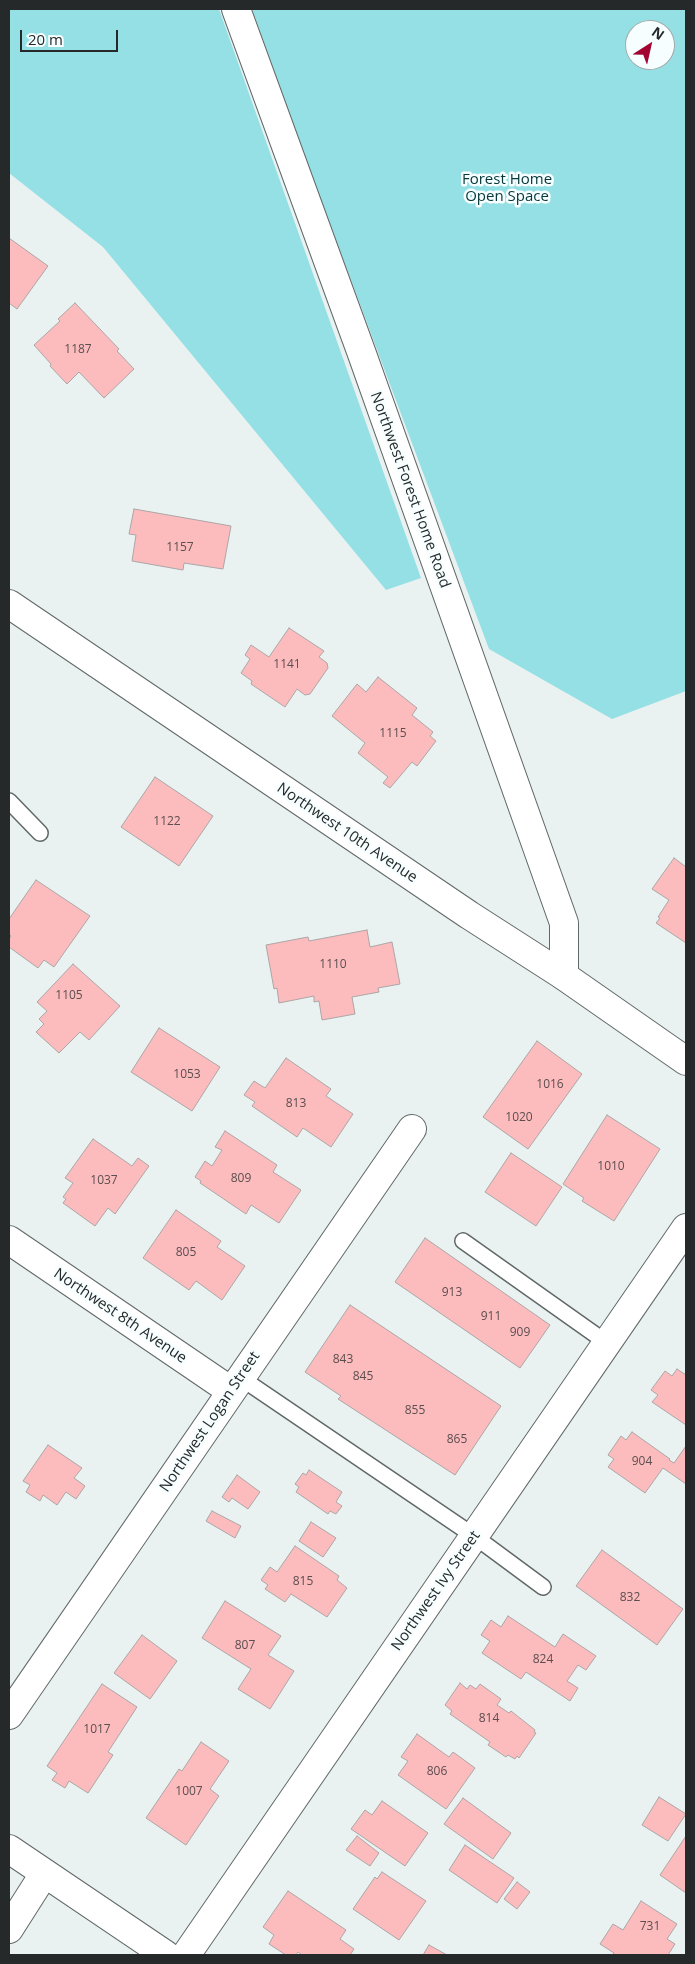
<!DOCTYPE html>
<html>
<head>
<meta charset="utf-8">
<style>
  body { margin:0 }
  #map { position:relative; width:695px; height:1964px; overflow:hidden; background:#e9f1f1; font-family:"Open Sans",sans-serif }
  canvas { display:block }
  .frame { position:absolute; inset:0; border:10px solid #262929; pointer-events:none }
  .north { position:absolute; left:625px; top:20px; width:50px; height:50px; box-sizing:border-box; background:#f6feff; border:1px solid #a3a9a9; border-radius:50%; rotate:35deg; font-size:14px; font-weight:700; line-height:20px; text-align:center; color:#262929 }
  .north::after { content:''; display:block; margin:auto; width:18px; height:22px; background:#a30432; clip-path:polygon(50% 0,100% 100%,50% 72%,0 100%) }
  .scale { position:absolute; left:20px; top:30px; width:98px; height:22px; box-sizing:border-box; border:2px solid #262929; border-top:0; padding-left:6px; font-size:15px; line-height:18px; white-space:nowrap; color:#262929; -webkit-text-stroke:4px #f6feff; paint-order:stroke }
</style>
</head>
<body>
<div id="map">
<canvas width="695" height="1964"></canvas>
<div class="frame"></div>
<div class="north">N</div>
<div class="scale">20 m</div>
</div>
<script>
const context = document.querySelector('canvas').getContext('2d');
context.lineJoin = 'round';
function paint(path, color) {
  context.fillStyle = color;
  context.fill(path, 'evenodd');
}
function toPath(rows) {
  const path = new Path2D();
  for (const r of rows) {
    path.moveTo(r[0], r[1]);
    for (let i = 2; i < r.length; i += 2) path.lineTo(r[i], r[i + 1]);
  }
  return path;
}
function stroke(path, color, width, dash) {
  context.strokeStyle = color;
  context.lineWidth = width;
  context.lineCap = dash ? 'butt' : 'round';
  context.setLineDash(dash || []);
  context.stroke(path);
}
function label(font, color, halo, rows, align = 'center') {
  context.font = font + ' "Open Sans",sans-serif';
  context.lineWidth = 5;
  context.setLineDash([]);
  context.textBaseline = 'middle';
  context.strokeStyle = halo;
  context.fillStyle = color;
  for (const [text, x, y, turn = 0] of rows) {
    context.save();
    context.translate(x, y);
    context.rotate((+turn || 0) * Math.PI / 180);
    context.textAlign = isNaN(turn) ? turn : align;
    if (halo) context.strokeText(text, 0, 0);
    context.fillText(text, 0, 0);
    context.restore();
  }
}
paint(toPath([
  [9,9,219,9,421,578,386,590,103,247,9,173],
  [252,9,686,9,686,691,612,719,489,649,312,176],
  [635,30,665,30,665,60,635,60]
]), '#95e0e5');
const building = toPath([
  [9,238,48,266,17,309,9,303,9,238],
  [75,303,119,349,117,351,134,369,104,398,79,372,67,384,50,366,51,364,34,345,60,321,58,319,75,303],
  [134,509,231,526,223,569,184,563,183,570,132,561,136,535,129,534,134,509],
  [289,628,324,651,319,657,327,663,328,668,310,694,305,695,297,689,285,707,251,684,252,681,241,673,250,659,245,655,251,645,269,657,289,628],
  [378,677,417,708,412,715,433,732,430,736,436,741,417,766,412,762,390,788,383,783,388,777,358,753,365,743,332,716,357,684,366,692,378,677],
  [155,777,213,816,179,866,121,827,155,777],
  [674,858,686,867,686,943,656,923,660,918,658,917,669,900,652,889,674,858],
  [36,880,90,916,54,967,44,960,38,968,9,947,9,939,11,936,9,934,9,919,36,880],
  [367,930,370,947,392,942,400,984,378,988,379,992,352,997,355,1014,322,1020,319,1001,314,1002,314,996,279,1003,277,988,274,989,266,945,308,937,309,941,367,930],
  [73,964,120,1006,89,1040,80,1032,59,1053,36,1032,44,1024,39,1019,47,1011,37,1002,73,964],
  [159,1028,220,1067,192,1111,131,1072,159,1028],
  [537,1041,582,1074,528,1149,483,1117,537,1041],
  [286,1058,331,1089,326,1096,353,1114,331,1147,303,1128,297,1137,252,1106,255,1102,244,1095,254,1081,265,1088,286,1058],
  [607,1115,660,1149,614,1221,582,1201,584,1198,563,1184,607,1115],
  [225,1131,277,1165,273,1172,301,1190,279,1223,251,1205,246,1214,200,1183,201,1181,195,1177,205,1161,212,1166,222,1150,215,1147,225,1131],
  [93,1139,132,1166,138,1158,149,1166,115,1214,108,1208,95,1226,63,1203,66,1199,63,1197,73,1183,65,1178,93,1139],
  [511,1153,562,1187,536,1226,485,1192,511,1153],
  [176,1210,221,1241,217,1247,245,1266,222,1300,196,1281,189,1290,143,1258,176,1210],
  [425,1238,550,1325,520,1368,395,1282,425,1238],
  [350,1305,501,1406,455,1475,338,1399,341,1396,305,1372,350,1305],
  [677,1369,686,1375,686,1425,652,1402,658,1395,651,1390,665,1371,672,1376,677,1369],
  [632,1432,670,1459,669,1460,674,1463,686,1446,686,1484,663,1468,645,1493,608,1467,614,1459,608,1455,621,1436,626,1440,632,1432],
  [48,1445,82,1468,74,1478,85,1486,76,1499,66,1492,57,1505,43,1495,40,1501,26,1492,30,1485,23,1481,48,1445],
  [309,1470,342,1492,336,1502,342,1506,336,1514,330,1511,328,1514,296,1492,299,1487,295,1484,303,1473,306,1475,309,1470],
  [237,1475,260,1492,248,1509,232,1498,229,1502,222,1497,237,1475],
  [212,1511,241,1526,235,1538,206,1521,212,1511],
  [311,1522,336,1538,323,1557,299,1541,311,1522],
  [295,1546,339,1576,337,1580,347,1588,327,1617,291,1594,285,1602,265,1589,268,1585,261,1580,270,1567,277,1572,295,1546],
  [602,1550,683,1609,657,1645,576,1586,602,1550],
  [225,1601,281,1636,268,1655,294,1671,270,1709,238,1689,251,1669,202,1638,225,1601],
  [508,1616,555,1647,563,1634,596,1656,586,1670,578,1665,567,1681,578,1688,570,1701,526,1672,521,1679,482,1653,490,1641,481,1635,491,1620,501,1627,508,1616],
  [142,1635,177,1661,150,1699,114,1673,142,1635],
  [460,1683,467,1689,470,1685,476,1689,480,1684,501,1699,497,1705,509,1713,511,1711,535,1730,534,1732,536,1733,519,1758,517,1756,515,1759,508,1755,506,1757,488,1745,490,1742,450,1714,452,1711,445,1705,460,1683],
  [102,1684,137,1707,108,1752,113,1755,88,1793,69,1781,65,1788,52,1780,57,1773,47,1766,102,1684],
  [417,1734,449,1757,453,1752,475,1768,446,1809,398,1775,408,1761,401,1757,417,1734],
  [201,1742,229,1761,210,1789,219,1796,186,1845,146,1818,179,1769,182,1771,201,1742],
  [659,1797,686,1814,668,1841,642,1825,659,1797],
  [463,1798,511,1833,493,1859,444,1824,463,1798],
  [382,1801,428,1833,405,1866,351,1829,365,1810,372,1815,382,1801],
  [357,1836,379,1853,370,1866,346,1850,357,1836],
  [686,1836,686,1893,660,1875,686,1836],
  [465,1845,514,1878,497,1903,449,1870,465,1845],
  [382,1872,426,1901,399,1940,353,1909,375,1877,377,1879,382,1872],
  [517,1882,530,1892,517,1909,504,1899,517,1882],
  [288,1891,346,1930,340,1939,354,1949,350,1955,302,1955,298,1952,296,1955,286,1955,269,1944,274,1935,263,1927,288,1891],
  [641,1901,677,1924,667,1939,675,1944,668,1955,612,1955,614,1953,600,1944,613,1924,623,1930,641,1901],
  [429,1945,447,1955,423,1955,429,1945]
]);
paint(building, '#fcbcbe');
stroke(building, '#aca5a5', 1);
const lane = toPath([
  [9,801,40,833],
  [463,1241,607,1343],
  [241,1378,474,1536,543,1587]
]);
const street = toPath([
  [9,604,469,915,564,976],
  [9,1240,231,1391],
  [9,1715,412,1129],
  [9,1849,166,1955],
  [9,1929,44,1874],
  [186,1955,686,1228]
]);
const secondary = toPath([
  [236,9,362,354,564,923,564,976,686,1061]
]);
stroke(lane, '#616868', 18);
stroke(street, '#616868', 30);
stroke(secondary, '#616868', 30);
stroke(lane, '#fff', 15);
stroke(street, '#fff', 28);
stroke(secondary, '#fff', 28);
label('12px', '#5c4e4e', null, [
  ["1187",78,350],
  ["1157",180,548],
  ["1141",287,665],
  ["1115",393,734],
  ["1122",167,822],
  ["1110",333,965],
  ["1105",69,996],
  ["1053",187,1075],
  ["1016",550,1085],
  ["813",296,1104],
  ["1020",519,1118],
  ["1010",611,1167],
  ["809",241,1179],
  ["1037",104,1181],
  ["805",186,1253],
  ["913",452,1293],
  ["911",491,1317],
  ["909",520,1333],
  ["843",343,1360],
  ["845",363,1377],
  ["855",415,1411],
  ["865",457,1440],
  ["904",642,1462],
  ["815",303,1582],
  ["832",630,1598],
  ["807",245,1646],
  ["824",543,1660],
  ["814",489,1719],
  ["1017",97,1730],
  ["806",437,1772],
  ["1007",189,1792],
  ["731",650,1927]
]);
label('15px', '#07383b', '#f6feff', [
  ["Forest Home",507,180],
  ["Open Space",507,197]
]);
label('15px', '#262929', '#f6feff', [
  ["Northwest Forest Home Road",410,490,70],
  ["Northwest 10th Avenue",347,833,34],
  ["Northwest 8th Avenue",120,1316,34],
  ["Northwest Logan Street",210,1422,-56],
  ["Northwest Ivy Street",436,1591,-55]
]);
</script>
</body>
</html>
